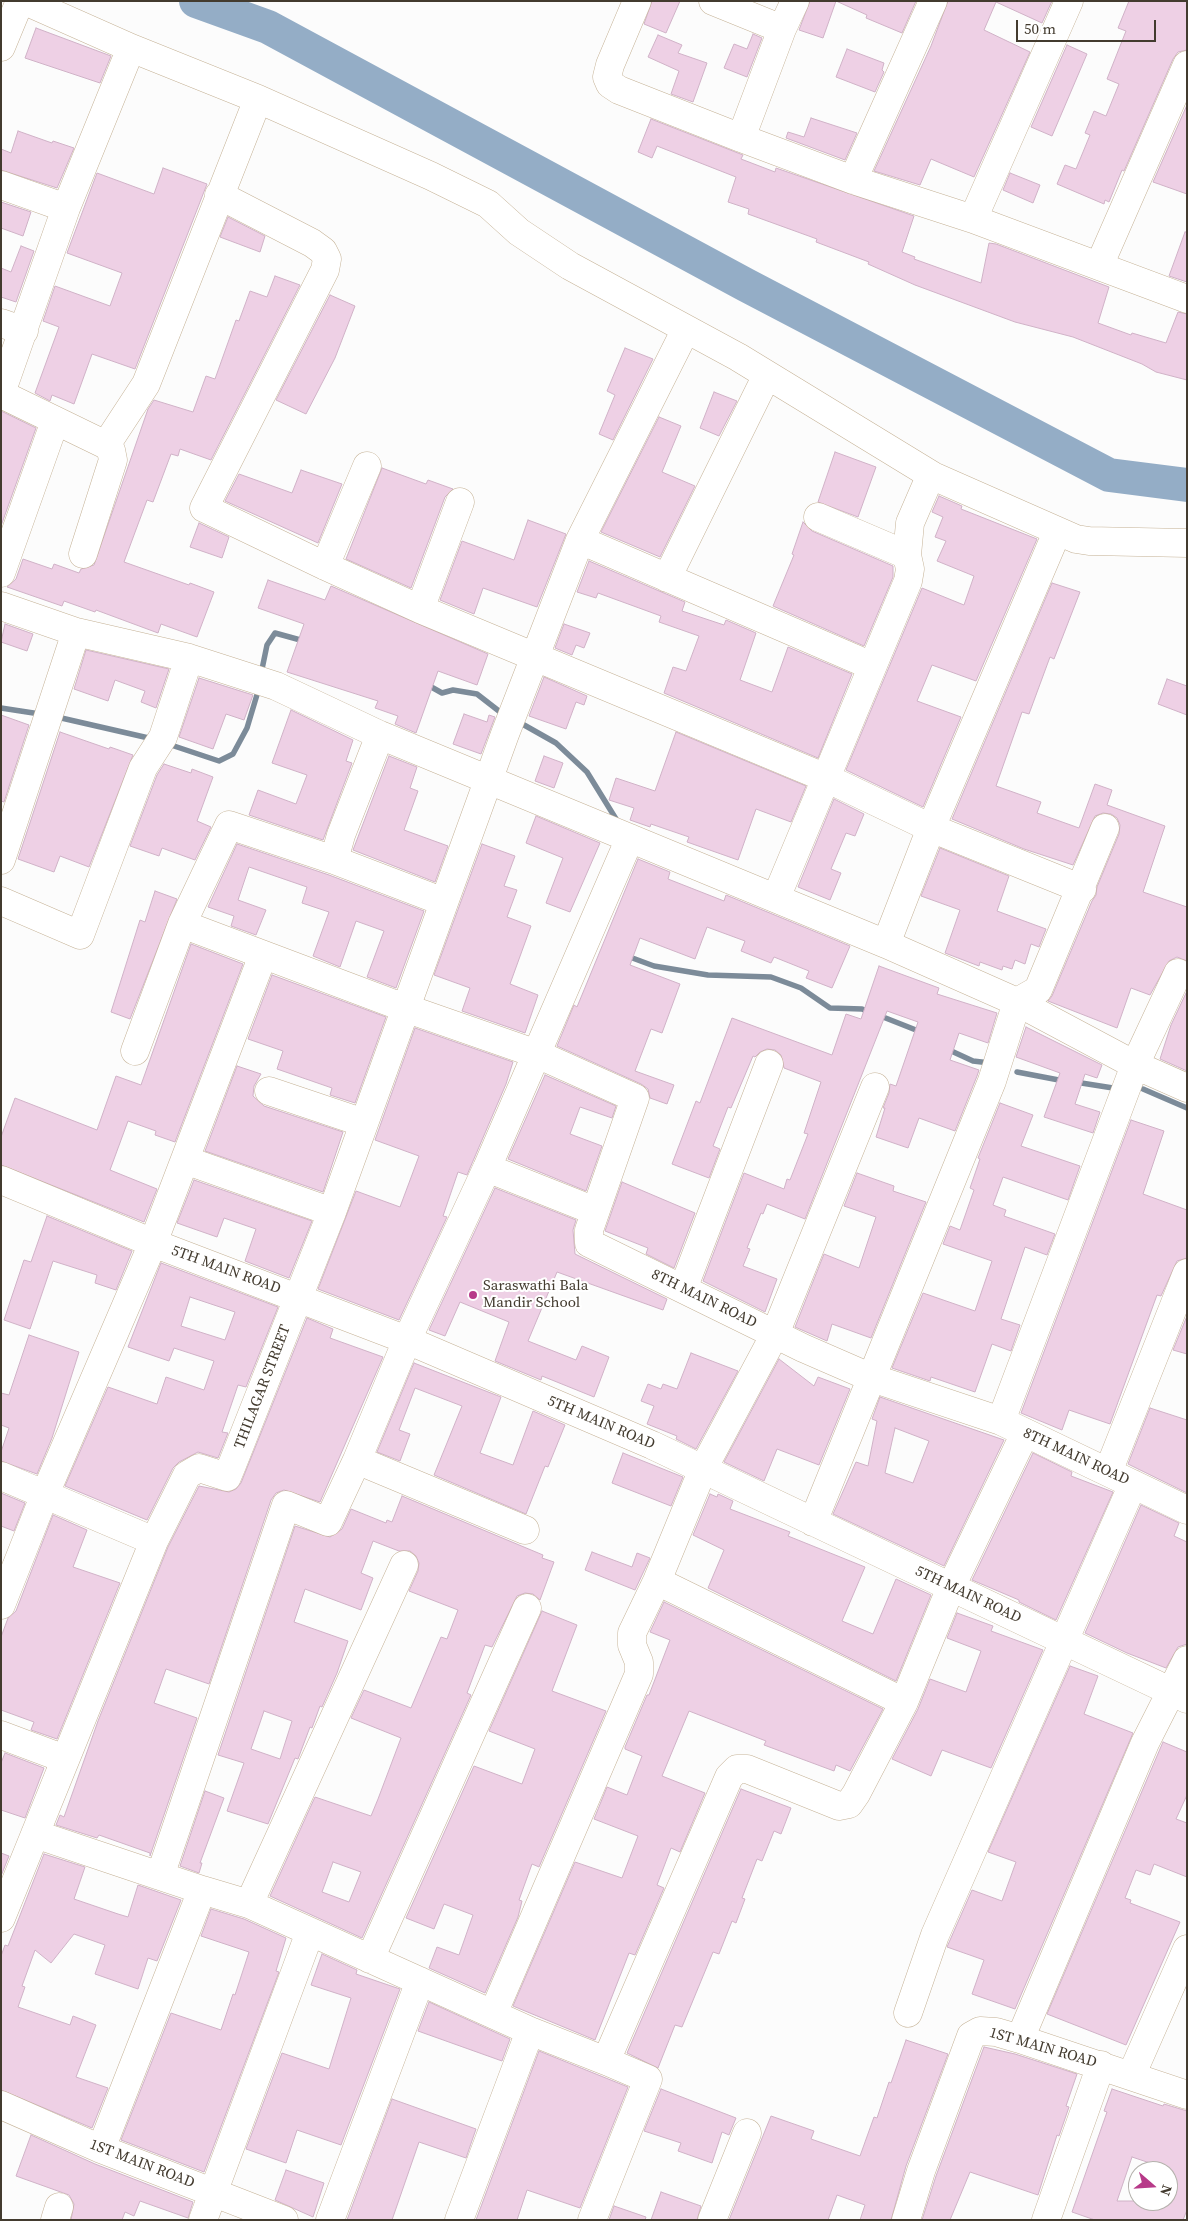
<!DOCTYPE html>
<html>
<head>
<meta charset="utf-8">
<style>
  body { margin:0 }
  #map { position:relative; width:1188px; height:2221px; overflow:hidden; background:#fcfcfc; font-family:"Source Serif 4",serif }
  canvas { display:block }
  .frame { position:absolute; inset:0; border:2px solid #433b2f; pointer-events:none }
  .north { position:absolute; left:1128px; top:2161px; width:50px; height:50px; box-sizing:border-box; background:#fff; border:1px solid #b4b1ac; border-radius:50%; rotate:109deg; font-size:14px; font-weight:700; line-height:20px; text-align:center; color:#433b2f }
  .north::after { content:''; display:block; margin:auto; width:18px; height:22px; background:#b73a89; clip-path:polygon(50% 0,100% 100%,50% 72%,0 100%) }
  .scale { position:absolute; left:1016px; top:20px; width:140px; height:22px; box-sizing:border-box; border:2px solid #433b2f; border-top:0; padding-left:6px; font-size:15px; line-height:18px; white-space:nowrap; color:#433b2f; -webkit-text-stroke:4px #fff; paint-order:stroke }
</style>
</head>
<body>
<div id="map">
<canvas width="1188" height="2221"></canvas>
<div class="frame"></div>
<div class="north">N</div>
<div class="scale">50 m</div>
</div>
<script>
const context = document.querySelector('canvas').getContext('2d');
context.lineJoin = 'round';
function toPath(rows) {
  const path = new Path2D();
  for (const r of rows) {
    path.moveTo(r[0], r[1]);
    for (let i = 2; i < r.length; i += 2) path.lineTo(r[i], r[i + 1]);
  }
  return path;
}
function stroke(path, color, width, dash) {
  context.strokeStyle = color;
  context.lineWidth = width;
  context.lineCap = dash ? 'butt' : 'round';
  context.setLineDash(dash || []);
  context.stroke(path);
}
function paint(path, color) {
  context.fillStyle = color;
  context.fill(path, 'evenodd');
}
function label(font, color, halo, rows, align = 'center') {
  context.font = font + ' "Source Serif 4",serif';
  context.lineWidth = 4;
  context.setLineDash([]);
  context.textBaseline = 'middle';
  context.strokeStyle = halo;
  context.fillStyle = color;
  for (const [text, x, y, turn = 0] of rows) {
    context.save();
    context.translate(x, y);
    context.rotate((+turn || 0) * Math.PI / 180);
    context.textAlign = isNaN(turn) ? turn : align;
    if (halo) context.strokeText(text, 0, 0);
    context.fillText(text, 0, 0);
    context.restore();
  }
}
stroke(toPath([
  [261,674,267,645,275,633,304,641],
  [426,684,442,693,453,690,477,694,504,715],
  [1,708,40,714],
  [57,717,153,739],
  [517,721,556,743,587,772,616,819],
  [168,744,219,761,233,754,247,728,259,688],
  [627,956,654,966,708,975,771,977,801,988,830,1008,862,1009,869,1012],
  [878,1015,921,1032],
  [947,1049,973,1061,990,1063],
  [1017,1072,1064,1081],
  [1075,1082,1113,1088],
  [1143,1089,1187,1108]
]), '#7c8b99', 5.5);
stroke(toPath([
  [196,1,268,27,746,285,1109,475,1187,485]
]), '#94adc6', 34);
const building = toPath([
  [652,1,680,1,666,33,644,24,652,1],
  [810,1,836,1,823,38,799,30,810,1],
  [836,1,916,1,902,33,866,18,867,15,836,1],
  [948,1,1052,1,1042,23,996,2,984,30,1030,52,974,177,931,159,920,185,874,171,931,46,948,1],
  [1129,1,1187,1,1187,50,1178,52,1173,59,1124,171,1122,170,1109,202,1105,200,1104,204,1057,184,1065,165,1076,169,1090,135,1085,133,1094,111,1106,116,1119,84,1107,79,1126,31,1118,28,1129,1],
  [36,28,111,56,100,83,25,58,36,28],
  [753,34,762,38,747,77,724,68,734,44,747,49,753,34],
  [658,35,682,45,678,53,707,63,693,102,671,94,679,71,648,57,658,35],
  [1067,45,1087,54,1052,136,1031,127,1067,45],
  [847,49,884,63,882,70,884,72,875,92,836,77,847,49],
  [1187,105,1187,194,1153,182,1187,105],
  [811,118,857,133,845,160,786,138,788,132,804,137,811,118],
  [651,119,743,155,741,159,775,172,776,168,914,216,902,252,915,257,914,259,981,283,989,243,996,244,1109,287,1098,323,1131,335,1132,333,1166,343,1178,312,1187,314,1187,380,1156,372,1142,364,1073,337,1015,322,915,285,868,264,869,262,816,242,817,239,748,214,749,209,728,202,736,177,657,146,652,158,638,152,651,119],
  [18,131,52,143,53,141,74,148,57,188,1,170,1,149,11,153,18,131],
  [163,168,207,184,135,369,92,354,74,404,52,395,50,401,35,393,59,327,43,321,55,286,110,306,122,273,67,253,97,173,154,194,163,168],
  [1010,173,1040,185,1033,203,1003,190,1010,173],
  [1,202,31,212,23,236,1,228,1,202],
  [228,217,265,236,260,252,220,237,228,217],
  [1185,232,1187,232,1187,282,1169,276,1185,232],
  [21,246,34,251,16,302,1,297,1,268,11,272,21,246],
  [275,276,300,285,211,460,180,449,178,456,171,454,153,502,147,500,124,562,189,585,190,583,214,592,197,637,161,624,158,633,96,610,95,612,64,601,62,606,7,587,16,579,23,559,52,569,54,564,79,573,81,569,94,565,148,409,154,400,193,412,206,376,215,379,236,320,239,321,250,291,267,297,275,276],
  [330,295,355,306,335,358,306,414,276,400,330,295],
  [625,348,653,359,613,440,599,434,615,395,607,391,625,348],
  [714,392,737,401,719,436,700,428,714,392],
  [1,411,36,428,1,526,1,411],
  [659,417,681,426,662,472,695,486,660,557,601,532,659,417],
  [835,452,876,467,858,517,818,502,835,452],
  [382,468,426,484,428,480,453,489,445,497,411,588,346,559,382,468],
  [301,470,342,484,318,543,225,501,239,474,292,493,301,470],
  [939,496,962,506,961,509,1037,539,976,681,932,665,917,701,961,717,923,807,846,770,922,588,964,605,974,576,937,561,946,541,935,537,943,517,932,512,939,496],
  [528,520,566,534,537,607,483,588,474,614,440,600,462,541,514,560,528,520],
  [803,522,812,531,893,566,893,577,864,646,773,606,794,555,792,554,803,522],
  [199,523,229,537,222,558,190,547,199,523],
  [589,561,685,602,682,611,724,625,726,620,756,633,740,680,772,692,788,647,852,674,818,758,664,693,673,667,686,671,699,636,659,622,661,616,598,593,596,598,577,592,589,561],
  [268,580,325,600,331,586,488,654,477,685,438,671,416,733,395,724,398,716,375,708,378,701,287,672,304,624,258,608,268,580],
  [1052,583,1080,592,1054,659,1050,657,1029,714,1022,712,996,786,1041,802,1037,813,1079,828,1095,784,1112,790,1107,805,1165,826,1143,892,1187,907,1187,961,1177,957,1169,961,1150,995,1131,988,1117,1028,1048,1001,1052,996,1092,901,1096,895,1097,887,1119,834,1120,825,1117,818,1111,814,1103,813,1095,816,1073,865,1024,849,952,819,1052,583],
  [5,624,33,634,27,651,1,642,5,624],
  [564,624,590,633,584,648,576,645,572,655,555,648,564,624],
  [86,650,169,669,156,708,141,702,145,691,115,680,108,701,74,689,86,650],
  [544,677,587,696,584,705,576,702,566,729,529,716,544,677],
  [199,678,253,695,244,720,226,714,213,749,179,737,199,678],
  [1167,679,1187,686,1187,715,1158,704,1167,679],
  [291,710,353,740,346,761,352,763,323,840,249,815,258,790,296,804,307,775,272,763,291,710],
  [464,714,487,722,489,715,495,717,481,754,453,744,464,714],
  [1,715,29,725,4,802,1,801,1,715],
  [60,732,109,749,110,747,133,755,89,867,60,856,54,872,18,859,60,732],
  [676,732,806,786,791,822,756,809,738,860,687,842,689,837,651,824,650,827,630,820,634,808,609,800,616,778,655,791,676,732],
  [389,756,417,767,410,788,418,791,404,830,448,846,435,882,353,850,389,756],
  [544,756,563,763,554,788,535,781,544,756],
  [164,764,191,773,192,769,213,777,197,821,211,827,195,860,162,848,159,856,130,846,157,775,164,764],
  [834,799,864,814,855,836,846,833,831,869,841,873,830,900,798,887,834,799],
  [536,816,600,843,570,912,546,903,563,858,526,843,536,816],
  [237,844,329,875,424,911,396,988,367,977,384,931,356,921,340,967,313,956,329,912,302,903,307,887,249,867,238,900,266,910,256,935,231,926,234,916,208,907,237,844],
  [482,844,515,856,504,886,517,890,507,917,531,926,510,984,538,995,525,1033,462,1011,470,988,434,975,482,844],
  [940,848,1009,876,997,911,1046,929,1039,947,1031,944,1025,964,1015,960,1012,969,1003,966,1002,970,980,962,979,966,945,953,960,910,921,896,940,848],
  [638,859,670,872,668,879,724,901,726,895,850,946,832,988,806,978,809,971,774,957,771,963,741,951,745,941,707,927,695,959,640,938,630,965,680,984,662,1033,651,1029,635,1071,674,1085,667,1104,650,1098,648,1089,641,1084,557,1046,574,1005,577,1007,638,859],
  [155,891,177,899,130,1019,111,1012,140,920,145,922,155,891],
  [191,944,243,964,175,1142,155,1135,156,1131,128,1121,110,1170,157,1189,144,1222,1,1165,1,1137,15,1098,97,1130,116,1076,141,1085,191,944],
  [879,966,939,988,937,994,997,1013,988,1043,959,1033,950,1060,979,1070,977,1076,955,1131,919,1118,908,1148,876,1137,885,1108,883,1108,889,1093,890,1084,896,1086,918,1022,887,1011,805,1219,767,1204,763,1214,761,1213,747,1248,750,1249,743,1266,777,1279,765,1312,703,1281,744,1173,784,1189,787,1179,790,1180,808,1134,804,1133,821,1082,784,1068,781,1055,775,1050,767,1049,760,1052,755,1057,753,1056,731,1108,728,1107,713,1146,720,1149,709,1178,672,1164,696,1101,700,1103,732,1018,832,1055,846,1014,861,1019,879,966],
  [272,975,386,1017,355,1103,330,1095,332,1088,277,1069,283,1051,248,1039,272,975],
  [1187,991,1187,1071,1160,1059,1171,1025,1187,991],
  [1026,1027,1102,1065,1097,1078,1085,1074,1075,1104,1100,1112,1093,1133,1044,1117,1060,1073,1016,1057,1026,1027],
  [415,1028,513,1062,506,1084,467,1175,458,1172,443,1216,447,1217,399,1320,318,1289,356,1191,400,1207,419,1156,375,1140,415,1028],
  [237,1066,261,1074,254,1086,253,1096,264,1106,343,1132,323,1192,205,1151,237,1066],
  [545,1075,616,1106,612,1118,580,1107,570,1134,602,1146,586,1191,508,1159,545,1075],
  [1000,1103,1033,1115,1021,1146,1080,1166,1068,1200,1003,1177,993,1205,1006,1210,1004,1216,1055,1234,1047,1255,1025,1247,1001,1319,1020,1325,1011,1351,992,1344,975,1392,931,1377,930,1381,892,1368,923,1293,975,1311,992,1261,943,1244,950,1226,960,1230,974,1190,970,1188,980,1159,978,1158,1000,1103],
  [1131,1120,1164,1131,1143,1194,1187,1210,1187,1258,1177,1261,1161,1296,1157,1295,1110,1424,1069,1410,1062,1430,1021,1413,1131,1120],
  [857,1173,894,1186,893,1191,926,1202,871,1338,832,1324,827,1341,795,1327,824,1254,859,1268,876,1217,844,1206,857,1173],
  [194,1180,312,1221,289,1278,245,1261,256,1229,224,1218,217,1237,177,1223,194,1180],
  [622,1182,695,1213,674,1268,646,1254,648,1248,605,1231,622,1182],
  [495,1188,576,1220,573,1230,575,1254,667,1299,663,1310,557,1272,528,1341,576,1360,582,1346,609,1357,594,1397,542,1376,541,1380,495,1361,509,1322,460,1302,445,1336,429,1330,495,1188],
  [47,1216,132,1251,116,1290,95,1283,97,1275,53,1261,30,1329,4,1320,24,1260,31,1262,47,1216],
  [161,1263,278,1307,246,1387,238,1385,222,1432,228,1433,218,1458,198,1452,179,1462,173,1468,147,1520,65,1486,108,1387,157,1404,166,1377,204,1390,214,1361,174,1348,169,1361,128,1347,161,1263],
  [190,1297,235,1312,225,1340,181,1326,190,1297],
  [1187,1316,1187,1354,1173,1350,1187,1316],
  [307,1318,333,1329,330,1338,383,1357,320,1502,284,1490,276,1493,271,1500,209,1684,166,1669,154,1703,197,1718,150,1856,150,1853,99,1835,97,1838,56,1825,60,1815,64,1817,98,1721,168,1547,199,1486,229,1492,236,1489,241,1483,307,1318],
  [29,1335,79,1352,52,1438,37,1474,1,1461,1,1452,9,1428,1,1425,1,1393,9,1395,29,1335],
  [691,1353,738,1371,696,1449,676,1439,677,1436,647,1424,654,1406,641,1401,648,1384,661,1389,663,1384,677,1389,691,1353],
  [779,1359,814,1386,818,1377,850,1389,819,1465,777,1449,764,1481,724,1462,779,1359],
  [414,1363,501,1397,480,1453,513,1465,533,1411,565,1425,548,1467,545,1466,526,1514,434,1475,462,1406,415,1388,399,1430,410,1434,400,1461,377,1452,414,1363],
  [880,1397,1004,1440,944,1566,833,1514,856,1462,868,1466,877,1421,872,1419,880,1397],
  [895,1428,929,1441,913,1483,885,1473,895,1428],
  [1150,1408,1187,1420,1187,1493,1128,1464,1150,1408],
  [623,1453,683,1477,671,1506,612,1483,623,1453],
  [1033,1453,1072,1472,1071,1476,1113,1492,1056,1620,1019,1602,1019,1600,972,1580,1033,1453],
  [1,1493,25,1503,14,1531,1,1526,1,1493],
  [710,1494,717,1497,718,1494,733,1501,730,1509,790,1532,788,1536,865,1567,842,1621,873,1634,896,1579,931,1595,896,1681,708,1588,724,1550,693,1535,710,1494],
  [402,1496,543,1555,542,1558,554,1562,540,1600,533,1594,525,1593,517,1596,492,1647,485,1645,467,1693,471,1695,362,1938,270,1896,315,1797,371,1816,378,1799,401,1738,351,1718,364,1690,411,1708,441,1637,447,1639,458,1610,409,1591,418,1571,419,1563,416,1556,410,1551,399,1551,373,1541,361,1573,373,1578,361,1610,305,1589,294,1622,348,1641,337,1673,322,1707,320,1706,312,1728,310,1727,298,1759,295,1758,268,1824,227,1811,244,1763,218,1755,295,1526,330,1537,342,1529,351,1509,386,1523,387,1520,392,1522,402,1496],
  [264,1711,292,1721,280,1759,251,1749,264,1711],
  [333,1862,361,1872,349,1902,322,1892,333,1862],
  [1141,1505,1179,1523,1174,1536,1187,1542,1187,1644,1178,1647,1166,1668,1127,1653,1085,1633,1141,1505],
  [53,1515,87,1530,73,1567,120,1583,57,1739,31,1730,34,1722,1,1710,1,1637,8,1618,16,1611,53,1515],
  [592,1552,632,1567,637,1553,650,1558,635,1590,585,1570,592,1552],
  [664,1602,883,1709,850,1771,836,1765,834,1771,764,1745,766,1741,689,1711,662,1776,705,1793,680,1852,671,1848,657,1885,664,1888,635,1955,629,1953,595,2040,513,2006,575,1862,622,1878,638,1836,594,1819,607,1787,627,1795,642,1756,625,1749,625,1747,647,1695,649,1695,670,1640,650,1632,664,1602],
  [542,1611,577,1625,552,1691,606,1711,539,1867,532,1864,519,1900,522,1901,518,1917,485,1993,429,1968,437,1947,459,1955,473,1915,444,1904,434,1929,406,1918,474,1766,522,1784,535,1749,489,1731,542,1611],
  [957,1613,993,1626,991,1631,1043,1650,991,1768,942,1750,931,1776,892,1759,918,1709,930,1679,966,1692,981,1651,947,1638,957,1613],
  [1070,1666,1098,1676,1084,1714,1133,1733,1015,2009,972,1994,984,1960,947,1947,972,1890,1002,1901,1016,1862,988,1852,1070,1666],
  [1163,1742,1187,1752,1187,1795,1176,1819,1187,1823,1187,1877,1154,1864,1150,1875,1136,1870,1125,1898,1131,1900,1130,1903,1180,1922,1126,2045,1047,2014,1163,1742],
  [5,1753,44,1768,25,1818,1,1810,1,1763,5,1753],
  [741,1789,791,1808,781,1834,774,1831,762,1861,757,1859,742,1898,745,1899,736,1923,732,1921,719,1954,713,1952,682,2027,675,2025,658,2068,627,2053,741,1789],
  [205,1791,224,1798,200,1863,202,1863,199,1873,180,1866,205,1791],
  [1,1853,9,1856,1,1876,1,1853],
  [44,1854,85,1867,74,1899,118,1914,128,1917,138,1885,181,1900,157,1961,148,1958,138,1989,95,1974,105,1945,74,1934,51,1963,35,1950,22,1986,25,1987,18,2007,70,2025,73,2016,96,2025,76,2077,108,2088,92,2128,1,2090,1,1956,5,1945,8,1946,44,1854],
  [211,1909,244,1919,286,1938,276,1971,279,1972,204,2172,121,2140,171,2013,221,2030,233,1994,235,1995,249,1952,201,1936,211,1909],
  [322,1954,357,1970,356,1974,400,1989,341,2145,297,2130,286,2163,246,2149,282,2053,329,2069,351,1998,311,1985,322,1954],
  [429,2002,510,2039,502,2061,418,2031,429,2002],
  [906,2040,948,2054,906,2166,891,2220,860,2220,865,2205,837,2195,828,2220,729,2220,771,2116,814,2131,811,2139,860,2156,874,2117,877,2118,889,2082,891,2083,906,2040],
  [984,2047,1015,2054,1077,2074,1066,2106,1069,2107,1059,2136,1057,2135,1038,2195,970,2172,950,2220,922,2220,936,2176,984,2047],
  [539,2051,628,2087,580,2208,527,2190,517,2220,476,2220,539,2051],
  [661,2089,736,2118,729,2135,722,2132,712,2163,678,2151,681,2143,644,2131,661,2089],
  [1112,2089,1163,2106,1164,2104,1187,2111,1187,2210,1183,2220,1095,2220,1072,2212,1107,2112,1104,2111,1112,2089],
  [1132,2157,1168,2169,1168,2201,1117,2201,1132,2157],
  [392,2099,476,2129,466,2158,419,2142,392,2220,347,2220,392,2099],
  [31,2135,95,2164,193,2202,188,2218,140,2201,134,2216,125,2212,122,2220,71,2220,74,2204,69,2195,16,2176,31,2135],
  [286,2170,324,2183,313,2217,275,2200,286,2170],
  [661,2192,701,2206,697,2220,651,2220,661,2192],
  [614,2206,646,2217,645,2220,609,2220,614,2206]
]);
paint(building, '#eed0e5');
stroke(building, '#d0b2c7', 1);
const minor = toPath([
  [25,1,131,48,258,99,431,176,488,204,519,232,570,266,738,357,933,476,1076,539,1089,541,1187,543],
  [637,1,610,65,607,77,610,84,619,90,741,138],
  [713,1,782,29],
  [795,1,782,29,741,138,853,180,973,219,1187,299],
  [1,47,20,1],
  [853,180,933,1],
  [1,185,66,208],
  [219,195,312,243,323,251,327,259,325,270,204,508,325,566,420,609,826,778,931,828,1082,889],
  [973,219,1069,1],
  [1099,266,1187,65],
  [1,323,24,331],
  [1,393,66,208,131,48],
  [1,394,106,445,111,450,113,460,83,554],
  [106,445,146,384,258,99],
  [818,517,907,555],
  [580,540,686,329],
  [325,566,367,466],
  [1,573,55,421],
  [667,578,767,375],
  [1,606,76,632,189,658,276,686,380,735,886,944,1017,1002,1135,1065,1187,1088],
  [420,609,460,502],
  [380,735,341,835,334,860,444,902],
  [1,860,76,632],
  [776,898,908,581,910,569,907,555,910,523,926,486,933,476],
  [1,901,80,935,143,768,163,737,189,658],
  [182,924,229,825,334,860],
  [886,944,931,828,1057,532],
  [135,1051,182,924,405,1008,537,1054,635,1098,589,1230,589,1243,803,1348,872,1378,1001,1421,1187,1510],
  [875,1087,775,1334,703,1469,657,1581,904,1702,951,1587,1025,1433],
  [269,1091,364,1123],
  [185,1160,332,1212],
  [487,1168,595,1211],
  [1,1180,153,1243,407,1340,652,1445,1187,1699],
  [683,1289,769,1064],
  [1001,1421,1135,1065,1178,973],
  [1108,1472,1187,1273],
  [1,1476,154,1541,1,1918],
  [813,1522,992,1081,1017,1002,1038,990,1105,828],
  [525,1530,357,1460,407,1340,487,1168,630,838],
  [154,1541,187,1475,199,1468,227,1477,232,1465,332,1212,505,734,580,540,872,666],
  [1,1605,45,1494,153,1243,263,955],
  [1,1735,65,1759],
  [35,1834,160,1876],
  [202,1890,160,1876,286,1505,328,1522,357,1460],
  [249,1904,404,1565],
  [370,1959,527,1608],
  [908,2013,935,1935,1133,1484],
  [493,2014,639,1674,639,1662,632,1645,632,1633,657,1581],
  [1020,2039,1145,1743,1187,1660],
  [1131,2076,1187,1949],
  [1,2105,101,2149,284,2220],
  [101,2149,202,1890,249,1904,530,2031,606,2061,729,1777,737,1769,747,1769,839,1806,849,1804,856,1794,904,1702],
  [55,2220,59,2207],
  [203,2220,310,1932],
  [330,2220,420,1981],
  [459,2220,530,2031],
  [592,2220,648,2079,606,2061],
  [712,2220,747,2133],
  [906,2220,921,2171,971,2036,980,2031,996,2032,1020,2039,1187,2095],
  [1046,2220,1101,2065]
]);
stroke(minor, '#c5b296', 29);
stroke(minor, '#fff', 28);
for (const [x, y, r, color] of [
  [473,1295,5,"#b73a89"]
]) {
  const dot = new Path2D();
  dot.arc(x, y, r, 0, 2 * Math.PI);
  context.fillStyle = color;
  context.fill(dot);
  stroke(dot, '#fff', 2);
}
label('15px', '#433b2f', '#fff', [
  ["5TH MAIN ROAD",226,1270,20],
  ["8TH MAIN ROAD",704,1299,26],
  ["THILAGAR STREET",263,1387,-69],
  ["5TH MAIN ROAD",601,1423,23],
  ["8TH MAIN ROAD",1076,1457,25],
  ["5TH MAIN ROAD",968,1595,25],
  ["1ST MAIN ROAD",1043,2048,16],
  ["1ST MAIN ROAD",142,2164,21]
]);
label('15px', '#433b2f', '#fff', [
  ["Saraswathi Bala",483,1286],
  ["Mandir School",483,1303]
], 'left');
</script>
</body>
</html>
